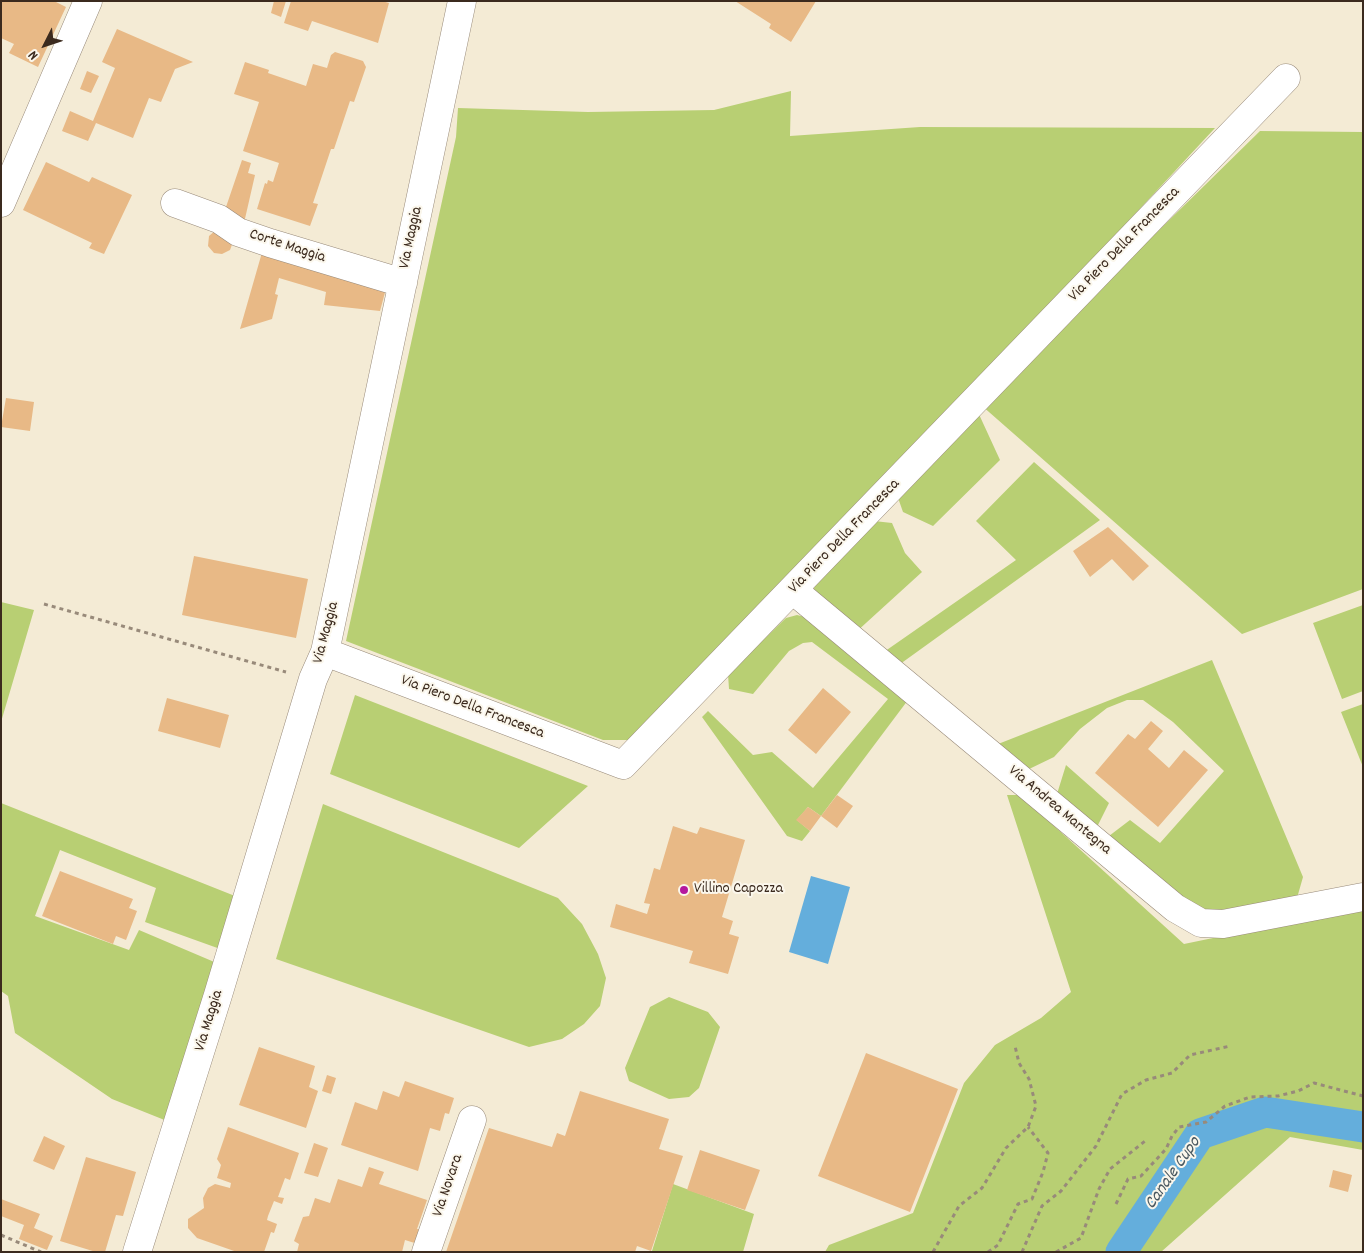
<!DOCTYPE html>
<html>
<head>
<meta charset="utf-8">
<style>
  body { margin:0 }
  #map { position:relative; width:1364px; height:1253px; overflow:hidden; background:#f4ebd5; font-family:Dekko,sans-serif }
  canvas { display:block }
  .frame { position:absolute; inset:0; border:2px solid #3b2a1e; pointer-events:none }
  .north { position:absolute; left:20px; top:20px; width:50px; height:50px; -webkit-text-stroke:4px #fbf7ec; paint-order:stroke; rotate:229deg; font-size:14px; font-weight:700; line-height:20px; text-align:center; color:#3b2a1e }
  .north::after { content:''; display:block; margin:auto; width:18px; height:22px; background:#3b2a1e; clip-path:polygon(50% 0,100% 100%,50% 72%,0 100%) }
</style>
</head>
<body>
<div id="map">
<canvas width="1364" height="1253"></canvas>
<div class="frame"></div>
<div class="north">N</div>
</div>
<script>
const context = document.querySelector('canvas').getContext('2d');
context.lineJoin = 'round';
function paint(path, color) {
  context.fillStyle = color;
  context.fill(path, 'evenodd');
}
function toPath(rows) {
  const path = new Path2D();
  for (const r of rows) {
    path.moveTo(r[0], r[1]);
    for (let i = 2; i < r.length; i += 2) path.lineTo(r[i], r[i + 1]);
  }
  return path;
}
function stroke(path, color, width, dash) {
  context.strokeStyle = color;
  context.lineWidth = width;
  context.lineCap = dash ? 'butt' : 'round';
  context.setLineDash(dash || []);
  context.stroke(path);
}
function label(font, color, halo, rows, align = 'center') {
  context.font = font + ' Dekko,sans-serif';
  context.lineWidth = 4;
  context.setLineDash([]);
  context.textBaseline = 'middle';
  context.strokeStyle = halo;
  context.fillStyle = color;
  for (const [text, x, y, turn = 0] of rows) {
    context.save();
    context.translate(x, y);
    context.rotate((+turn || 0) * Math.PI / 180);
    context.textAlign = isNaN(turn) ? turn : align;
    if (halo) context.strokeText(text, 0, 0);
    context.fillText(text, 0, 0);
    context.restore();
  }
}
paint(toPath([
  [791,91,790,136,920,127,1215,128,922,443,632,740,603,740,346,641,456,137,458,108,588,112,714,110],
  [1260,131,1363,132,1363,589,1242,634,981,405],
  [977,410,1000,460,933,526,903,512,897,495],
  [1034,462,1100,520,896,667,881,654,1016,560,976,521],
  [874,521,892,523,905,553,922,572,855,633,815,597,814,589,815,582],
  [1,602,34,610,1,722],
  [1363,605,1363,691,1342,699,1313,623],
  [797,615,805,617,908,700,821,816,808,807,797,820,810,831,802,841,787,836,702,717,708,711,753,755,772,752,813,788,888,699,812,642,803,643,789,651,753,694,729,689,728,674,786,618],
  [1212,660,1303,877,1297,898,1211,912,1191,904,1109,836,1130,820,1160,843,1224,771,1173,722,1143,700,1127,700,1107,708,1080,729,1054,757,1025,771,993,746],
  [355,695,588,786,519,848,330,774],
  [1363,704,1363,767,1341,712],
  [1066,765,1109,803,1097,827,1057,794],
  [1007,795,1020,795,1184,944,1363,907,1363,1150,1290,1137,1161,1252,825,1252,829,1245,913,1213,964,1083,995,1045,1041,1018,1071,992],
  [1,803,240,898,223,950,145,922,156,888,60,850,35,916,129,950,139,930,219,964,167,1121,112,1099,15,1033,8,996,1,991],
  [323,804,558,898,582,924,598,954,606,978,600,1006,584,1024,562,1039,529,1047,276,959],
  [669,997,708,1012,720,1027,699,1088,689,1097,669,1099,629,1081,625,1068,650,1007],
  [673,1184,754,1214,743,1252,652,1251]
]), '#b8cf73');
paint(toPath([
  [811,876,850,887,828,964,789,952]
]), '#64aedc');
stroke(toPath([
  [1121,1252,1200,1134,1265,1112,1363,1127]
]), '#64aedc', 31);
paint(toPath([
  [1,1,54,1,66,7,38,67,9,53,14,44,1,38],
  [274,1,286,1,281,17,271,13],
  [291,1,382,1,389,3,378,43,312,21,308,31,284,23],
  [735,1,816,1,791,42,769,28,771,24],
  [117,29,193,62,175,69,161,102,149,98,133,138,96,123,88,141,62,131,70,111,93,121,115,68,102,62],
  [335,52,363,61,366,67,354,102,350,101,334,149,331,149,313,203,318,204,310,226,257,209,265,183,267,184,268,180,273,182,279,163,243,151,259,102,234,94,245,62,269,70,268,73,306,86,313,64,327,68,331,55],
  [87,71,99,76,91,93,80,89],
  [242,160,251,163,248,173,255,175,244,223,226,207],
  [46,162,89,182,92,177,132,195,104,254,89,248,92,243,23,210],
  [216,230,233,242,230,250,222,254,214,253,208,246,209,236],
  [263,249,387,285,380,311,324,305,326,292,279,278,275,294,278,295,272,319,240,329],
  [6,398,34,402,30,431,1,427],
  [1108,527,1149,566,1133,581,1112,559,1090,577,1073,551],
  [194,556,308,579,296,638,182,615],
  [823,688,851,712,816,754,788,730],
  [167,698,229,715,220,748,158,731],
  [1151,721,1163,731,1148,749,1169,768,1184,750,1208,770,1158,827,1095,773,1128,734,1135,739],
  [837,795,853,806,837,828,821,816],
  [808,807,821,816,810,831,796,820],
  [673,826,697,834,700,827,745,840,722,917,733,921,729,934,739,937,728,974,689,963,693,951,610,927,616,904,647,914,650,904,644,903,654,868,660,870],
  [60,871,133,899,129,908,137,911,126,940,116,936,113,944,42,916],
  [259,1047,315,1066,309,1087,318,1091,306,1128,239,1105],
  [866,1053,958,1089,910,1212,818,1176],
  [327,1075,336,1078,331,1094,322,1091],
  [405,1081,454,1098,449,1114,445,1113,440,1131,430,1128,418,1171,341,1145,355,1102,377,1110,383,1091,399,1097],
  [580,1091,669,1119,659,1149,683,1156,651,1251,637,1246,635,1252,446,1252,489,1128,552,1147,557,1133,565,1136],
  [228,1127,299,1153,290,1180,285,1178,278,1197,284,1198,282,1204,274,1201,268,1216,267,1220,277,1224,274,1233,271,1232,264,1252,237,1252,197,1238,188,1228,188,1219,204,1208,203,1198,208,1188,215,1184,230,1188,231,1183,217,1178,221,1165,217,1159],
  [44,1136,65,1146,54,1170,33,1161],
  [314,1143,328,1148,318,1177,304,1173],
  [700,1150,760,1170,745,1210,687,1190],
  [86,1157,136,1172,123,1216,116,1215,105,1252,96,1252,60,1241],
  [369,1167,384,1172,379,1184,427,1200,417,1229,426,1231,421,1245,405,1240,402,1252,297,1252,299,1244,294,1241,303,1217,309,1216,315,1198,330,1203,338,1179,362,1187],
  [1333,1170,1352,1175,1348,1192,1329,1187],
  [1,1199,40,1214,34,1228,53,1236,47,1250,19,1239,24,1225,1,1216]
]), '#e8b986');
const street = toPath([
  [1,203,88,1],
  [175,203,219,219,238,232,270,243,403,283],
  [794,591,1175,908,1201,923,1223,924,1363,897],
  [325,652,623,765,1286,78],
  [137,1252,218,995,313,679,325,652,462,1],
  [426,1252,472,1120]
]);
stroke(street, '#988a7a', 29);
stroke(toPath([
  [44,604,286,672],
  [1116,1204,1128,1179,1141,1176,1166,1149,1172,1136,1179,1127,1206,1122,1225,1106,1250,1097,1278,1096,1298,1091,1314,1083,1363,1096],
  [1,1235,41,1252],
  [933,1252,959,1206,982,1188,1006,1148,1028,1127,1036,1106,1029,1079,1019,1063,1015,1046],
  [988,1252,998,1245,1018,1204,1032,1199,1043,1172,1048,1153,1028,1127],
  [1022,1252,1042,1206,1061,1191,1096,1146,1122,1094,1146,1080,1172,1073,1190,1055,1230,1046],
  [1056,1252,1081,1238,1099,1189,1110,1169,1145,1141]
]), '#988a7a', 3, [4, 4]);
stroke(street, '#fff', 28);
for (const [x, y, r, color] of [
  [684,890,5,"#b5179e"]
]) {
  const dot = new Path2D();
  dot.arc(x, y, r, 0, 2 * Math.PI);
  context.fillStyle = color;
  context.fill(dot);
  stroke(dot, '#fbf7ec', 2);
}
label('16px', '#3b2a1e', '#fbf7ec', [
  ["Via Maggia",412,238,-78],
  ["Via Piero Della Francesca",1125,245,-46],
  ["Corte Maggia",287,247,18],
  ["Via Piero Della Francesca",845,537,-46],
  ["Via Maggia",327,633,-75],
  ["Via Piero Della Francesca",472,708,21],
  ["Via Andrea Mantegna",1059,811,40],
  ["Via Maggia",210,1021,-73],
  ["Via Novara",449,1186,-71]
]);
label('16px', '#3b2a1e', '#fbf7ec', [
  ["Villino Capozza",694,890]
], 'left');
label('italic 18px', '#495860', '#fbf7ec', [
  ["Canale Cupo",1174,1174,-55]
]);
</script>
</body>
</html>
